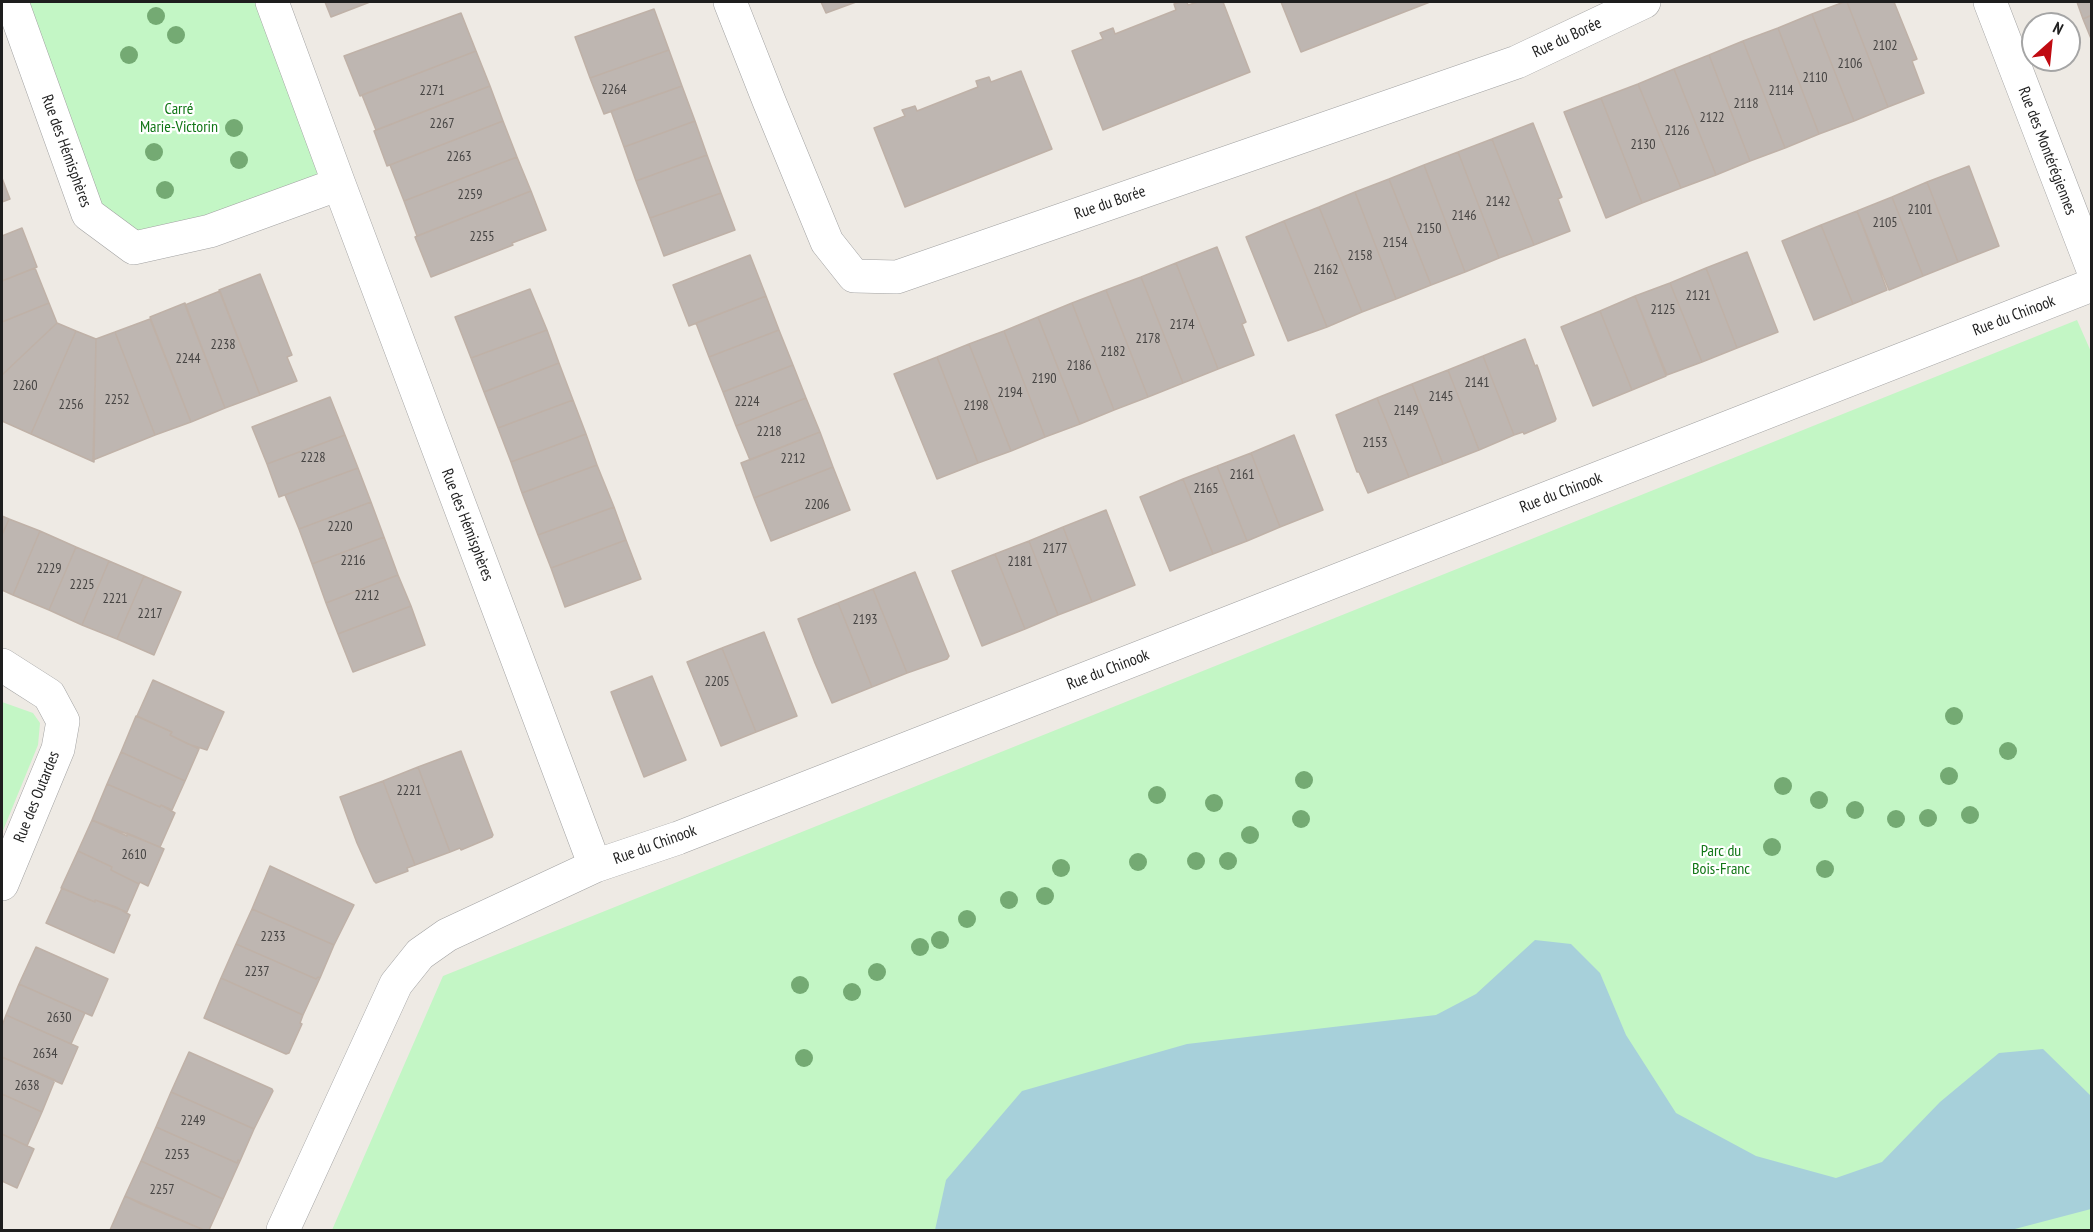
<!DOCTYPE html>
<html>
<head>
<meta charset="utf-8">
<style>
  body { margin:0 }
  #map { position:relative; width:2093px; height:1232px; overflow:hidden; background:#eeeae4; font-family:"PT Sans Narrow",sans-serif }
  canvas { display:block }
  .frame { position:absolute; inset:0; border:3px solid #1e1e1e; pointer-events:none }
  .north { position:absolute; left:2021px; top:12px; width:60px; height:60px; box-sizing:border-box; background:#fff; border:2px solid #a5a5a5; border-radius:50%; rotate:27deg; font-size:16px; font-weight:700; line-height:24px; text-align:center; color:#1e1e1e }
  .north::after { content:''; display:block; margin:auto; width:21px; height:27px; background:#c00b12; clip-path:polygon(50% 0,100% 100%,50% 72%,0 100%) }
</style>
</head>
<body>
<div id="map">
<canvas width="2093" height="1232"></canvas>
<div class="frame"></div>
<div class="north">N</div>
</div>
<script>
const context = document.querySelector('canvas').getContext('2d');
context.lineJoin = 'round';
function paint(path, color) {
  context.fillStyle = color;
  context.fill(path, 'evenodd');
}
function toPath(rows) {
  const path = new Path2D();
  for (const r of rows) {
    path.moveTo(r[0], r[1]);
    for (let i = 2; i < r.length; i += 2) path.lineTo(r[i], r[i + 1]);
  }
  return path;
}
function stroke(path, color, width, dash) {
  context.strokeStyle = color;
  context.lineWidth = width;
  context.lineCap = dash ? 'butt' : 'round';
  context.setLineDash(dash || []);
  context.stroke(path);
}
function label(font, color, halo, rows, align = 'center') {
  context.font = font + ' "PT Sans Narrow",sans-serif';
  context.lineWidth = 4.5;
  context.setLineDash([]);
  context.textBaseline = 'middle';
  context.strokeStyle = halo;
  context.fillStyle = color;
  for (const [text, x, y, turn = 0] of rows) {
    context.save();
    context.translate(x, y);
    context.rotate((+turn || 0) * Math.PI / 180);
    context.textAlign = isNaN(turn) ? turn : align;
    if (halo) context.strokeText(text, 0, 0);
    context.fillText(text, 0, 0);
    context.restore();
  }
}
paint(toPath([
  [12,2,272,2,339,184,134,248,88,214],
  [2077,320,2092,354,2091,1230,332,1230,443,976],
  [2,702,33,713,40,723,38,745,2,833]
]), '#c3f6c5');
paint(toPath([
  [1535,940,1571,944,1600,973,1626,1035,1676,1113,1756,1156,1836,1178,1882,1162,1940,1102,1999,1053,2043,1049,2091,1096,2091,1209,2011,1230,935,1230,946,1180,1022,1091,1187,1044,1436,1015,1476,994]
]), '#a7d0da');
const building = toPath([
  [325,2,370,2,331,17,325,2],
  [821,2,856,2,826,13,821,2],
  [1180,2,1187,2,1188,5,1198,2,1223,2,1250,72,1103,130,1072,51,1103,39,1100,33,1113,28,1115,34,1176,10,1174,4,1180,2],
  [1281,2,1430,2,1301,52,1281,2],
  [1844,2,1847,2,1888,107,1854,121,1812,14,1844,2],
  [1847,2,1894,2,1917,59,1912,61,1924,93,1888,107,1847,2],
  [2077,2,2092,2,2092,15,2083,19,2077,2],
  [654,9,669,50,590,78,575,37,654,9],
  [461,13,476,51,360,96,344,56,461,13],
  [1812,14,1854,121,1819,134,1778,28,1812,14],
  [2092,15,2092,41,2083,19,2092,15],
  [1778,28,1819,134,1785,148,1743,41,1778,28],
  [1743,41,1785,148,1750,161,1709,55,1743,41],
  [669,50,682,86,604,114,590,78,669,50],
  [476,51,490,86,376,130,362,95,476,51],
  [1709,55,1750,161,1716,175,1674,69,1709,55],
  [1674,69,1716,175,1681,188,1638,84,1674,69],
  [1021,71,1052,149,905,207,874,128,905,116,902,110,915,106,917,111,978,87,976,81,989,77,991,82,1021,71],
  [1638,84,1681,188,1642,203,1601,98,1638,84],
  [490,86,503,121,387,166,374,131,490,86],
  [682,86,695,121,624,147,611,111,682,86],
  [1601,98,1642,203,1606,218,1564,112,1601,98],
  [503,121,517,157,404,201,390,165,503,121],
  [695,121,707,155,636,181,624,147,695,121],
  [1533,123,1562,197,1558,199,1570,231,1534,245,1492,139,1533,123],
  [1492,139,1534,245,1499,258,1458,152,1492,139],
  [1458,152,1499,258,1465,272,1424,165,1458,152],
  [707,155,721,193,650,218,636,181,707,155],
  [517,157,531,191,417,236,404,201,517,157],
  [1424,165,1465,272,1431,285,1389,179,1424,165],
  [1969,166,1999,246,1958,262,1927,182,1969,166],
  [2,178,10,199,2,202,2,178],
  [1389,179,1431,285,1396,299,1355,192,1389,179],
  [1927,182,1958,262,1923,276,1892,197,1927,182],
  [531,191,546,230,512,243,513,245,431,277,415,237,531,191],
  [1355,192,1396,299,1362,312,1319,207,1355,192],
  [721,193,735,230,664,256,650,218,721,193],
  [1892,197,1923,276,1889,290,1857,211,1892,197],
  [1319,207,1362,312,1327,327,1284,221,1319,207],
  [1857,211,1887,290,1853,304,1821,225,1857,211],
  [1284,221,1327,327,1288,341,1246,237,1284,221],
  [1821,225,1853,304,1814,320,1782,241,1821,225],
  [22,228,37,267,2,281,2,236,22,228],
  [1217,247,1246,322,1242,324,1254,355,1218,369,1176,263,1217,247],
  [1747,252,1778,332,1737,348,1706,268,1747,252],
  [750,255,766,296,689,326,673,285,750,255],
  [1176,263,1218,369,1183,383,1141,277,1176,263],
  [35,268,49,303,2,322,2,281,35,268],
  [1706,268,1737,348,1702,362,1670,283,1706,268],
  [260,274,292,355,287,357,297,381,260,395,219,290,260,274],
  [1141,277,1183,383,1148,397,1106,290,1141,277],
  [1670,283,1702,362,1667,375,1635,296,1670,283],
  [530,289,547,330,471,358,455,317,530,289],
  [1106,290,1148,397,1114,410,1072,303,1106,290],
  [220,291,260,395,225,408,185,305,220,291],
  [766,296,779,330,709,357,696,323,766,296],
  [1635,296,1666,376,1632,390,1600,311,1635,296],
  [49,303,57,323,2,375,2,322,49,303],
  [185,303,225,408,191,422,150,317,185,303],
  [1072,303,1114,410,1080,424,1038,317,1072,303],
  [1600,311,1632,390,1593,406,1561,327,1600,311],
  [1038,317,1080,424,1045,437,1004,331,1038,317],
  [150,319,191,422,155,435,115,332,150,319],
  [57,323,76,331,31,434,2,421,2,375,57,323],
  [547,330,559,363,484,392,471,358,547,330],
  [779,330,793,365,723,392,709,357,779,330],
  [76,331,96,339,94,462,31,434,76,331],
  [1004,331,1045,437,1011,451,969,344,1004,331],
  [115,332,155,435,93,460,96,339,115,332],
  [1525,339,1535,366,1537,365,1556,419,1555,421,1524,434,1523,432,1514,435,1483,356,1525,339],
  [969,344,1011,451,978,463,937,357,969,344],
  [1483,356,1514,435,1479,450,1448,370,1483,356],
  [937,357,978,463,937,479,894,374,937,357],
  [559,363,573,400,498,428,484,392,559,363],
  [793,365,806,398,736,426,723,392,793,365],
  [1448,370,1479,450,1443,464,1412,384,1448,370],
  [1412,384,1443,464,1409,477,1377,398,1412,384],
  [330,397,345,435,267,464,252,427,330,397],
  [806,398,820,432,750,460,736,426,806,398],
  [1377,398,1409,477,1368,493,1359,472,1357,472,1336,415,1377,398],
  [573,400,586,434,511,462,498,428,573,400],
  [820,432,833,467,754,498,741,463,820,432],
  [586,434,597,465,522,493,511,462,586,434],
  [345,435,358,468,279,497,267,464,345,435],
  [1294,435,1323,510,1280,527,1251,453,1294,435],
  [1251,453,1280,527,1247,541,1217,466,1251,453],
  [597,465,614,507,538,535,522,493,597,465],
  [1217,466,1247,541,1213,554,1183,479,1217,466],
  [833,467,850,510,771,541,754,498,833,467],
  [358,468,371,502,299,529,285,495,358,468],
  [1183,479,1213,554,1170,571,1140,497,1183,479],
  [371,502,384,537,312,564,299,529,371,502],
  [614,507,626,540,551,568,538,535,614,507],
  [1106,510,1135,585,1092,602,1063,527,1106,510],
  [2,516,9,519,2,535,2,516],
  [9,519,40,531,13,595,2,590,2,535,9,519],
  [1063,527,1092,602,1058,615,1029,541,1063,527],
  [40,531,76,547,49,610,13,595,40,531],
  [384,537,398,575,326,603,312,564,384,537],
  [626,540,641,579,565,607,551,568,626,540],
  [1029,541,1058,615,1025,629,995,554,1029,541],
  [76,547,109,561,82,625,49,610,76,547],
  [995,554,1025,629,982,646,952,571,995,554],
  [109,561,144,576,117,639,82,625,109,561],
  [915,572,949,656,947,659,907,673,873,589,915,572],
  [398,575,411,606,338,634,326,603,398,575],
  [144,576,181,592,154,655,117,639,144,576],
  [873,589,907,673,872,687,838,603,873,589],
  [838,603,872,687,832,703,815,663,798,619,838,603],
  [411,606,425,645,353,672,338,634,411,606],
  [764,632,797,716,756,732,722,648,764,632],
  [722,648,756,732,721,746,687,662,722,648],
  [652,676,686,760,644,777,611,692,652,676],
  [153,680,224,712,207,750,188,744,170,735,172,732,137,716,153,680],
  [136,716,172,732,170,735,199,749,185,781,121,752,136,716],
  [461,751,493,835,492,837,461,850,460,848,450,852,418,767,461,751],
  [121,752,185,781,172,810,161,805,160,807,107,784,121,752],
  [418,767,450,852,415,865,383,781,418,767],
  [383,781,415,865,407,868,408,871,376,883,374,881,357,843,340,797,383,781],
  [107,784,160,807,161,805,175,813,160,847,92,820,107,784],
  [92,820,127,836,127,833,164,849,148,886,140,882,139,884,111,870,112,867,78,851,92,820],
  [78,851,112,867,111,870,139,884,127,912,95,900,95,902,61,888,78,851],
  [270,866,354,905,334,945,252,909,270,866],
  [62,888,95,902,95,900,116,907,130,915,114,953,46,923,62,888],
  [252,909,334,945,320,978,318,977,316,979,236,944,252,909],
  [236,944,316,979,318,977,320,978,303,1015,221,978,236,944],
  [36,947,108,979,92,1016,19,984,36,947],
  [221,978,303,1015,300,1023,302,1024,289,1053,286,1054,204,1018,221,978],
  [19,984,85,1013,71,1044,6,1015,19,984],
  [6,1015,78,1047,62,1084,2,1057,2,1026,6,1015],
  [189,1052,272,1089,273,1091,254,1129,171,1092,189,1052],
  [2,1057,55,1080,42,1112,2,1094,2,1057],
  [171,1092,254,1129,240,1161,238,1160,237,1163,156,1127,171,1092],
  [2,1094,42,1112,27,1146,2,1134,2,1094],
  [156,1127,237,1163,238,1160,240,1161,223,1199,141,1161,156,1127],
  [2,1134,34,1149,17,1188,2,1181,2,1134],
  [141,1161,223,1199,209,1230,204,1230,125,1196,141,1161],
  [125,1196,141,1204,204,1230,110,1230,125,1196]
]);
paint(building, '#beb6b1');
stroke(building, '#bfb1a7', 1.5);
const street = toPath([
  [12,2,88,214,134,248,210,231,339,184],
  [272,2,339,184,595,866],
  [730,2,769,101,827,242,854,276,897,277,1517,62,1644,2],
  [1990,2,2092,267],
  [2,665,49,695,63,721,58,749,2,884],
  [283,1230,396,984,420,954,447,935,595,866,678,838,2092,285]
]);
stroke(street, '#a2a2a2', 34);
stroke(street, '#fff', 33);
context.fillStyle = '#74aa73';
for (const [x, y] of [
  [156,16],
  [176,35],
  [129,55],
  [234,128],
  [154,152],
  [239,160],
  [165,190],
  [1954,716],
  [2008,751],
  [1949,776],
  [1304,780],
  [1783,786],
  [1157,795],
  [1819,800],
  [1214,803],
  [1855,810],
  [1970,815],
  [1928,818],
  [1301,819],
  [1896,819],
  [1250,835],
  [1772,847],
  [1196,861],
  [1228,861],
  [1138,862],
  [1061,868],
  [1825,869],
  [1045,896],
  [1009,900],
  [967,919],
  [940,940],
  [920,947],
  [877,972],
  [800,985],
  [852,992],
  [804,1058]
]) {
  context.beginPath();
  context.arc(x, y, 9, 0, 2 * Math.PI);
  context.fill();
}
label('14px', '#464443', null, [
  ["2102",1885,46],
  ["2106",1850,64],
  ["2110",1815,78],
  ["2264",614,90],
  ["2271",432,91],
  ["2114",1781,91],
  ["2118",1746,104],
  ["2122",1712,118],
  ["2267",442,124],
  ["2126",1677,131],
  ["2130",1643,145],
  ["2263",459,157],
  ["2259",470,195],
  ["2142",1498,202],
  ["2101",1920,210],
  ["2146",1464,216],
  ["2105",1885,223],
  ["2150",1429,229],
  ["2255",482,237],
  ["2154",1395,243],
  ["2158",1360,256],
  ["2162",1326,270],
  ["2121",1698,296],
  ["2125",1663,310],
  ["2174",1182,325],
  ["2178",1148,339],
  ["2238",223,345],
  ["2182",1113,352],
  ["2244",188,359],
  ["2186",1079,366],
  ["2190",1044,379],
  ["2141",1477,383],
  ["2260",25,386],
  ["2194",1010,393],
  ["2145",1441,397],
  ["2252",117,400],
  ["2224",747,402],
  ["2256",71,405],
  ["2198",976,406],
  ["2149",1406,411],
  ["2218",769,432],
  ["2153",1375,443],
  ["2228",313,458],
  ["2212",793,459],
  ["2161",1242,475],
  ["2165",1206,489],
  ["2206",817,505],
  ["2220",340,527],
  ["2177",1055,549],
  ["2216",353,561],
  ["2181",1020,562],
  ["2229",49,569],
  ["2225",82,585],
  ["2212",367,596],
  ["2221",115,599],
  ["2217",150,614],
  ["2193",865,620],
  ["2205",717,682],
  ["2221",409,791],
  ["2610",134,855],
  ["2233",273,937],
  ["2237",257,972],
  ["2630",59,1018],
  ["2634",45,1054],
  ["2638",27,1086],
  ["2249",193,1121],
  ["2253",177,1155],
  ["2257",162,1190]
]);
label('16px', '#1e1e1e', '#fff', [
  ["Rue du Borée",1567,38,-25],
  ["Rue des Hémisphères",66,151,70],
  ["Rue des Montérégiennes",2047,151,69],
  ["Rue du Borée",1110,203,-19],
  ["Rue du Chinook",2014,316,-21],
  ["Rue du Chinook",1561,493,-21],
  ["Rue des Hémisphères",467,525,69],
  ["Rue du Chinook",1108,670,-21],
  ["Rue des Outardes",37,797,-68],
  ["Rue du Chinook",655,845,-20]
]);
label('16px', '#117616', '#fff', [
  ["Carré",179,109],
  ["Marie-Victorin",179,127],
  ["Parc du",1721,851],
  ["Bois-Franc",1721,869]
]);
</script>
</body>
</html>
